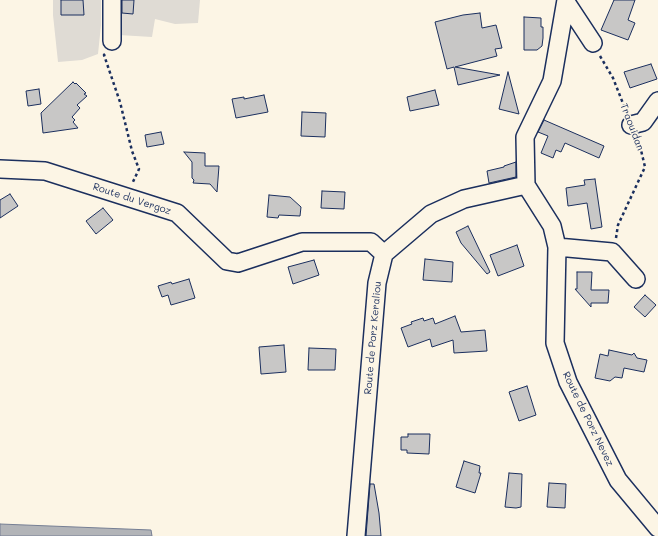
<!DOCTYPE html>
<html>
<head>
<meta charset="utf-8">
<style>
  body { margin:0 }
  canvas { display:block; background:#fcf5e5 }
</style>
</head>
<body>
<canvas width="658" height="536"></canvas>
<script>
const context = document.querySelector('canvas').getContext('2d');
context.lineJoin = 'round';
function paint(path, color) {
  context.fillStyle = color;
  context.fill(path, 'evenodd');
}
function toPath(rows) {
  const path = new Path2D();
  for (const r of rows) {
    path.moveTo(r[0], r[1]);
    for (let i = 2; i < r.length; i += 2) path.lineTo(r[i], r[i + 1]);
  }
  return path;
}
function stroke(path, color, width, dash) {
  context.strokeStyle = color;
  context.lineWidth = width;
  context.lineCap = dash ? 'butt' : 'round';
  context.setLineDash(dash || []);
  context.stroke(path);
}
function label(font, color, halo, rows, align = 'center') {
  context.font = font + ' Mali,sans-serif';
  context.lineWidth = 3;
  context.setLineDash([]);
  context.textBaseline = 'middle';
  context.strokeStyle = halo;
  context.fillStyle = color;
  for (const [text, x, y, turn = 0] of rows) {
    context.save();
    context.translate(x, y);
    context.rotate((+turn || 0) * Math.PI / 180);
    context.textAlign = isNaN(turn) ? turn : align;
    if (halo) context.strokeText(text, 0, 0);
    context.fillText(text, 0, 0);
    context.restore();
  }
}
paint(toPath([
  [53,0,101,0,101,25,98,54,82,60,58,62,53,15],
  [116,0,200,0,198,23,175,24,155,19,152,37,119,35]
]), '#dfdbd4');
const water = toPath([
  [0,524,151,530,152,536,0,536,0,524]
]);
paint(water, '#b2b4b8');
stroke(water, '#767f94', 1);
const building = toPath([
  [61,0,83,0,84,15,61,15,61,0],
  [122,0,134,0,133,14,122,13,122,0],
  [614,0,635,0,628,20,635,23,628,40,601,30,614,0],
  [480,13,482,28,496,25,502,48,495,49,497,56,455,67,500,75,458,85,454,67,447,69,435,22,463,15,480,13],
  [524,17,541,18,541,27,543,27,543,38,542,46,537,50,524,50,524,17],
  [651,64,657,79,630,88,624,72,651,64],
  [508,72,519,114,499,109,508,72],
  [73,82,75,84,76,83,86,93,84,94,87,96,77,105,80,108,72,117,75,120,73,122,78,128,43,133,41,113,73,82],
  [39,89,41,104,28,106,26,91,39,89],
  [435,90,439,105,410,111,407,97,435,90],
  [264,95,268,112,236,118,232,99,244,97,244,99,264,95],
  [302,112,326,113,325,137,301,136,302,112],
  [544,120,604,146,599,158,565,143,561,152,556,150,553,158,541,153,548,136,538,132,544,120],
  [161,132,164,144,147,147,145,135,161,132],
  [184,152,205,153,205,166,219,166,217,192,210,184,193,183,194,180,192,178,192,162,184,152],
  [516,162,516,177,489,183,487,171,504,167,504,166,516,162],
  [595,179,602,227,591,229,587,203,568,206,566,188,585,185,584,180,595,179],
  [322,191,345,192,344,209,321,208,322,191],
  [10,194,18,206,0,218,0,200,10,194],
  [269,195,290,197,301,207,300,216,279,215,278,218,267,217,269,195],
  [103,208,113,220,96,234,86,221,103,208],
  [468,226,490,272,487,274,461,243,456,232,468,226],
  [517,245,524,266,498,276,490,255,517,245],
  [425,259,453,262,452,282,423,280,425,259],
  [314,260,319,275,293,284,288,267,314,260],
  [577,272,592,272,591,290,609,290,608,303,591,303,591,307,575,289,577,289,577,272],
  [189,279,195,298,171,305,168,295,162,297,158,286,171,282,172,284,189,279],
  [645,295,656,305,645,317,634,307,645,295],
  [455,316,461,332,485,330,487,351,454,353,453,340,432,347,430,339,408,347,401,328,412,324,411,322,423,318,424,321,433,318,435,324,455,316],
  [284,345,286,372,261,374,259,347,284,345],
  [309,348,336,349,335,370,308,370,309,348],
  [609,350,632,355,634,353,637,358,647,360,644,372,624,368,622,378,615,377,610,381,595,378,600,354,608,356,609,350],
  [527,386,536,415,519,421,509,392,527,386],
  [408,434,430,434,429,454,407,453,407,450,401,450,401,437,408,437,408,434],
  [464,461,480,466,479,473,481,473,475,493,456,487,464,461],
  [509,473,522,474,521,507,516,508,505,507,509,473],
  [549,483,566,484,565,508,547,507,549,483],
  [370,484,374,484,379,513,381,536,366,536,370,484]
]);
paint(building, '#c8c7c6');
stroke(building, '#1b2f5e', 1);
const minor = toPath([
  [112,0,112,41],
  [566,2,593,43],
  [631,125,643,122,658,101],
  [0,169,45,171,177,213,227,261,238,263,302,242,371,242,384,254],
  [526,185,552,226,557,247,555,343,568,382,618,480,658,528],
  [526,185,525,137,552,81,566,0],
  [557,247,612,252,636,279],
  [356,536,377,283,384,254,431,214,464,199,526,185]
]);
stroke(minor, '#1b2f5e', 20);
stroke(toPath([
  [105,54,104,55,120,102,132,151,139,169,132,184],
  [600,56,613,78,626,111],
  [616,238,618,225,645,167,640,146,637,138]
]), '#1b2f5e', 2.5, [3, 3]);
stroke(minor, '#fcf5e5', 17);
label('10px', '#1b2f5e', '#fcf5e5', [
  ["Traouidan",632,127,69],
  ["Route du Vergoz",132,199,18],
  ["Route de Porz Keraliou",373,338,-85],
  ["Route de Porz Nevez",588,419,64]
]);
</script>
</body>
</html>
